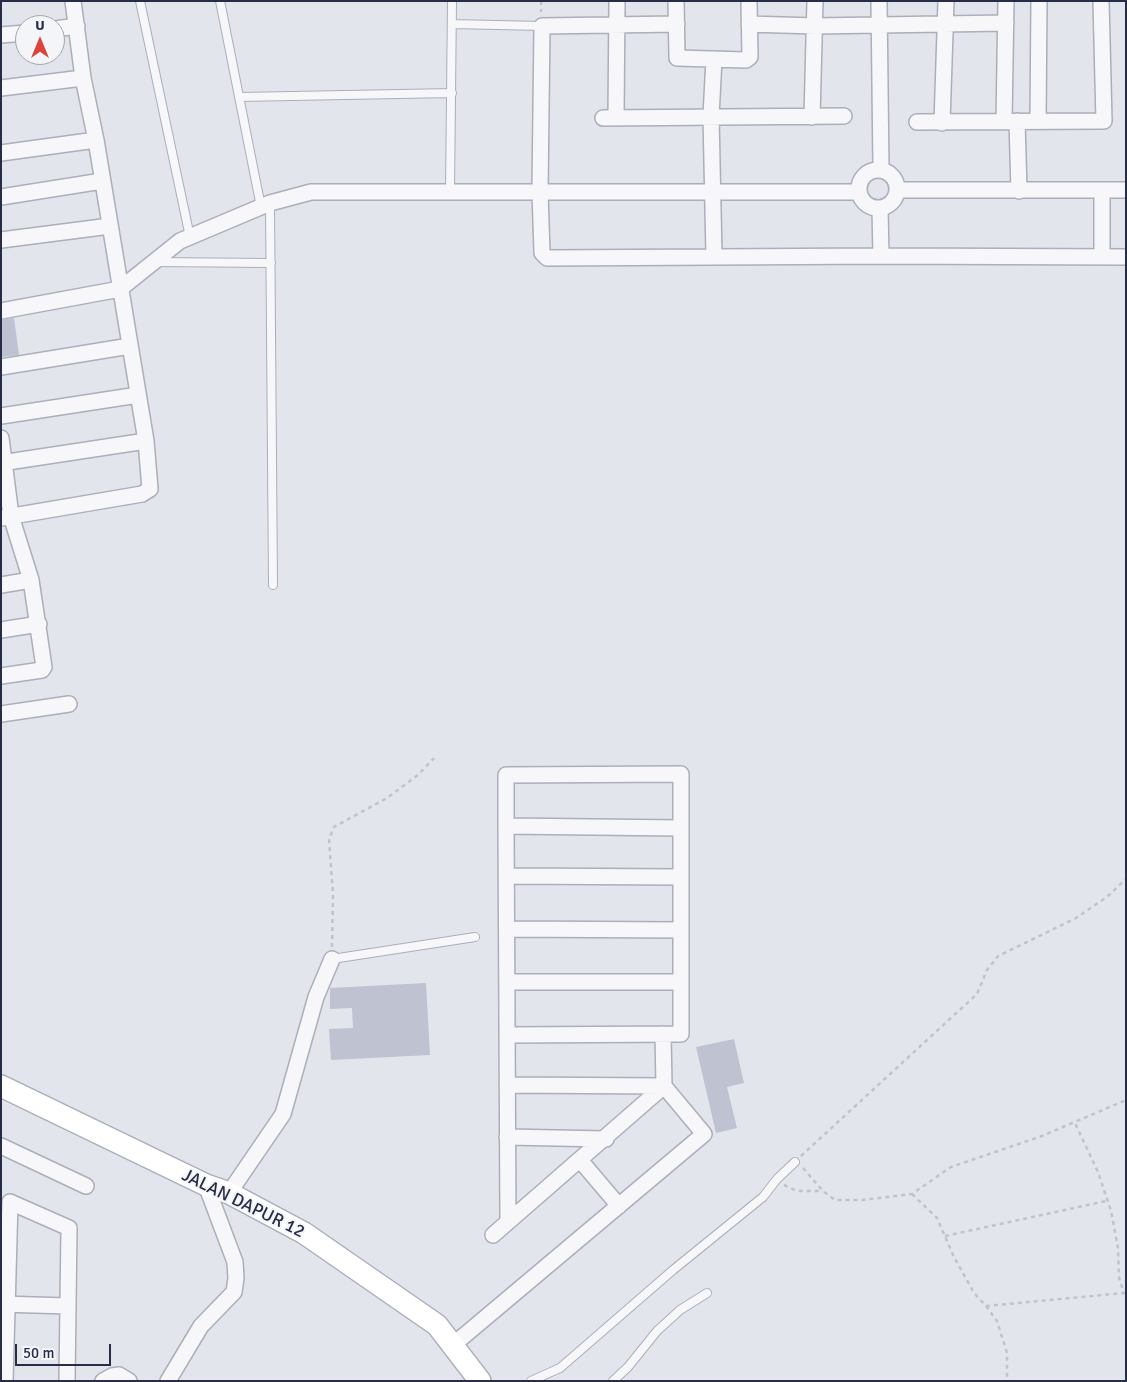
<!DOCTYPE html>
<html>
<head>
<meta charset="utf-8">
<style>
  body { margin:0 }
  #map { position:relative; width:1127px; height:1382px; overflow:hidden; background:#e3e5ed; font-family:Signika,sans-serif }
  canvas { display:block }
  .frame { position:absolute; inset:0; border:2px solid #282d47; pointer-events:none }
  .north { position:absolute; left:15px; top:15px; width:50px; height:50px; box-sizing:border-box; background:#f3f5f9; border:1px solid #a2a5b2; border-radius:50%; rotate:0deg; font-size:14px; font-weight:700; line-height:20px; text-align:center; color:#282d47 }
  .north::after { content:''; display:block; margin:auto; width:18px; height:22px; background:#de443b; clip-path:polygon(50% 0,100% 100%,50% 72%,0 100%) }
  .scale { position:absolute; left:15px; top:1344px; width:96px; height:22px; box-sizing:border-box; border:2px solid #282d47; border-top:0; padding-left:6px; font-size:15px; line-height:18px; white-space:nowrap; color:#282d47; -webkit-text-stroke:4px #f3f5f9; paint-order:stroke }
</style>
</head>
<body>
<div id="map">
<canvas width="1127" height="1382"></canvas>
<div class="frame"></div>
<div class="north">U</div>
<div class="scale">50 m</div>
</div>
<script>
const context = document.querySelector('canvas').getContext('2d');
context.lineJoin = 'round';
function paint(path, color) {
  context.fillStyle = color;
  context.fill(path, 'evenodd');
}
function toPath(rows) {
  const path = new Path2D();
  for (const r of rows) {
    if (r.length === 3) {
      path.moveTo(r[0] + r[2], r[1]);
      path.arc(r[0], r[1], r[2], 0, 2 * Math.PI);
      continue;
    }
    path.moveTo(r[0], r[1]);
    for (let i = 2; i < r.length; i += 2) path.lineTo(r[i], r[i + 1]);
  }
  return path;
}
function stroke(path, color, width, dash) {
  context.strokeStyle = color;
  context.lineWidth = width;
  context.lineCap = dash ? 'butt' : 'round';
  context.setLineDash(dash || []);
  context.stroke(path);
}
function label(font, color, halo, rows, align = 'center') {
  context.font = font + ' Signika,sans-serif';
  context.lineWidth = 4;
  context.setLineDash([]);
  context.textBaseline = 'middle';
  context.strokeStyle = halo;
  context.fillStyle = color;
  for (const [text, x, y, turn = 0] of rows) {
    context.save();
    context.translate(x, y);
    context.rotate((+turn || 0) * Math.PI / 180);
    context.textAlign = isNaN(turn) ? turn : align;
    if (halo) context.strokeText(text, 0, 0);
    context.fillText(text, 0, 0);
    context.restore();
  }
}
paint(toPath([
  [14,318,19,355,1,357,1,320],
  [426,983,430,1055,331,1060,329,1029,353,1028,352,1008,330,1009,330,988],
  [734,1039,744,1083,727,1087,737,1128,716,1133,696,1047]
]), '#bfc2d0');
const lane = toPath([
  [140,1,190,237],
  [220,1,261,207],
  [452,24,542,26],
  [239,97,452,93],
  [450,192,452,1],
  [270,203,273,585],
  [155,262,271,263],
  [332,959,475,937],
  [531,1381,560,1368,673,1270,763,1197,777,1179,795,1162],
  [613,1381,628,1367,657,1331,680,1310,707,1293]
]);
const street = toPath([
  [676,1,677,58,746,60,750,57,749,1],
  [879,1,881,169],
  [677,24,542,26,540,192,858,192],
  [749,24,815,26,1006,23],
  [55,29,77,26],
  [1,35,25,33],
  [714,59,711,116,714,256],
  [1,88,83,78],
  [812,117,815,1],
  [603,118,844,116],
  [616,118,617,1],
  [1004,121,1006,1],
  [1017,121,1019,191],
  [1038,121,1039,1],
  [917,122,1104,121,1101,1],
  [942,123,946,1],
  [1,153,96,140],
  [878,189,19],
  [898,190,1126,190],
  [1102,191,1102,257],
  [1,197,102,181],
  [1,240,110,226],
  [881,256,1126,257],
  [1,311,120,289,180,241,270,203,311,192,540,192,542,253,547,258,881,256,880,209],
  [1,367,130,346],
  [1,416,138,395],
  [1,438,11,516,31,580],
  [1,463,146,441],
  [1,518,142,494,150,489,146,441,96,140,83,78,73,1],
  [1,585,31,580,44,667,42,670,1,676],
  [1,630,39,624],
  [1,714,69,704],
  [506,826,508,1222],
  [507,876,681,877],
  [507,929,681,930],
  [507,982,681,982],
  [507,1035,681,1034,681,774,506,775,506,826,681,828],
  [507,1085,664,1086],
  [507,1137,606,1139],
  [1,1146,86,1186],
  [580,1160,619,1206],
  [229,1193,283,1114,316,997,332,959],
  [493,1235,664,1086],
  [1,1304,68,1306],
  [453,1345,704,1134,664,1086,663,1034],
  [5,1381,10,1202,69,1228,67,1381],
  [103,1381,112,1376,119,1375,129,1381],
  [168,1381,201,1326,234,1292,236,1278,235,1262,206,1185]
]);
const secondary = toPath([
  [1,1086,206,1185,229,1193,304,1233,437,1325,480,1381]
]);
stroke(lane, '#abaebb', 10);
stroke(street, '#abaebb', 18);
stroke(secondary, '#abaebb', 24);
stroke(toPath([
  [541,1,541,12],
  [332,947,333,895,329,839,334,827,387,798,418,775,434,758],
  [801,1156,977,994,987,970,998,956,1076,918,1107,897,1126,879],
  [803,1168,823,1191,835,1200,862,1200,912,1194,951,1167,1042,1136,1126,1100],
  [784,1185,797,1191,823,1191],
  [912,1194,937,1218,954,1257,974,1293,986,1306,1124,1293,1119,1278,1118,1248,1111,1211,1098,1172,1074,1121],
  [945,1236,1106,1201],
  [986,1306,997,1321,1007,1353,1007,1381]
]), '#c1c2cb', 2.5, [4, 4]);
stroke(lane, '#f7f7fa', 8);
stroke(street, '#f7f7fa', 15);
stroke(secondary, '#fff', 21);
label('18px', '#282d47', '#f3f5f9', [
  ["JALAN DAPUR 12",243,1204,26]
]);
</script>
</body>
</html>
